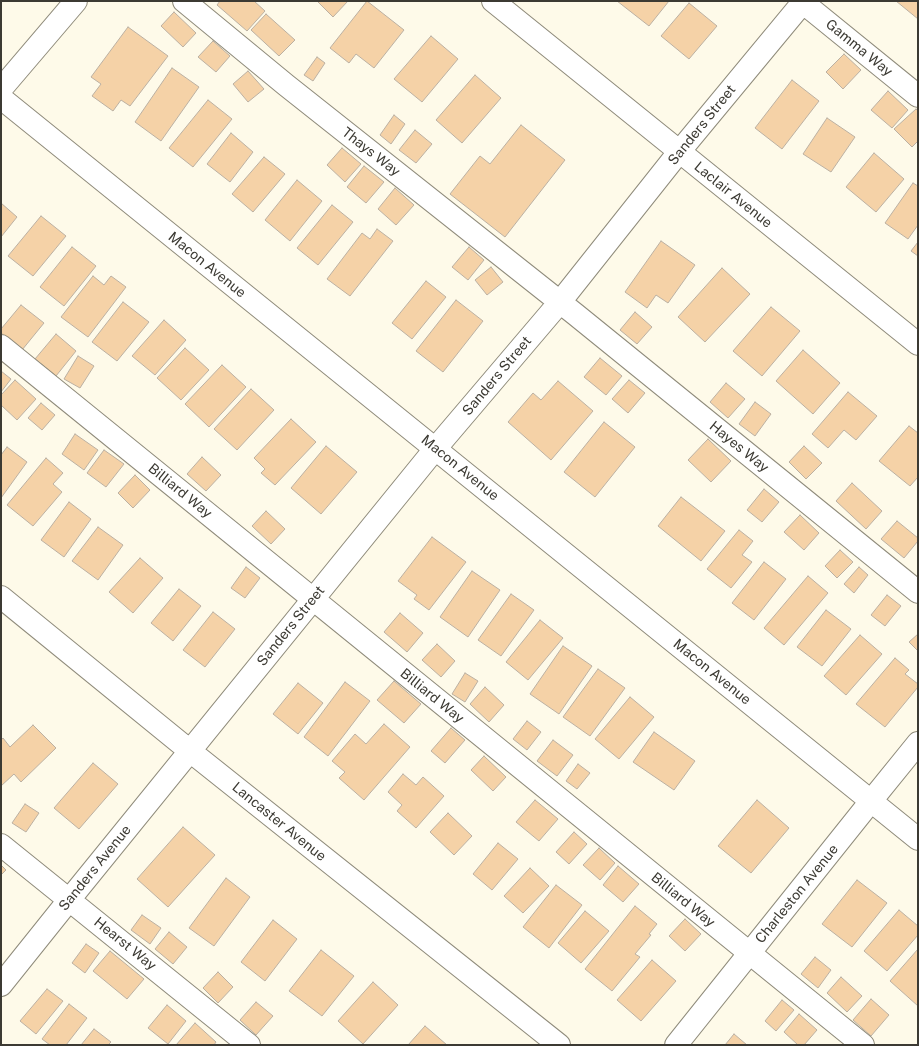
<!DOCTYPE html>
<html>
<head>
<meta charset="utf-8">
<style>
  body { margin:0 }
  #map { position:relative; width:919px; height:1046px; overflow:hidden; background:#fefae9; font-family:"Public Sans",sans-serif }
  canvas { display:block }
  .frame { position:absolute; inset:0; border:2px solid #3c3a33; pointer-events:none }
</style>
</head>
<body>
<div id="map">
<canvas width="919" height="1046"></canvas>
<div class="frame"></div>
</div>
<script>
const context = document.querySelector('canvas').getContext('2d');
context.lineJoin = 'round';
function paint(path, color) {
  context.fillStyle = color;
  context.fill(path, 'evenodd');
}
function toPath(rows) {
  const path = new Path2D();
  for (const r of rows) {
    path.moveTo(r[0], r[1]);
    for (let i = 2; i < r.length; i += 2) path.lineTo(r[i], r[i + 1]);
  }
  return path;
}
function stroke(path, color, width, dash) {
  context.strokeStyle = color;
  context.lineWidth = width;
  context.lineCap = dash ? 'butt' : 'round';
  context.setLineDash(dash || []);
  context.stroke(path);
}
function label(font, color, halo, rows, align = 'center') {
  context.font = font + ' "Public Sans",sans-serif';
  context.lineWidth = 3;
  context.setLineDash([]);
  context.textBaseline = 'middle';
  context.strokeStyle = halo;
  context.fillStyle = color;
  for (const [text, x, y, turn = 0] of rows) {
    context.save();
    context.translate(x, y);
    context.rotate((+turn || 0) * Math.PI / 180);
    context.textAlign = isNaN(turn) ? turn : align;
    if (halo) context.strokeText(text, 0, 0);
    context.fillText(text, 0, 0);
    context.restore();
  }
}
const building = toPath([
  [220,1,254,1,265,11,247,31,217,5,220,1],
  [317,1,348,1,333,17,317,1],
  [367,1,404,30,374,68,356,54,349,63,330,48,367,1],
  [617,1,669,1,649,26,617,1],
  [896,1,918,1,918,19,896,1],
  [689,3,717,26,689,59,661,36,689,3],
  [174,12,196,33,183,47,161,26,174,12],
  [266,14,295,40,279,56,251,30,266,14],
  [128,27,168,56,130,106,121,100,113,111,92,96,101,84,91,77,128,27],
  [431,36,458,59,422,102,394,79,431,36],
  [213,41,230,56,216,72,198,57,213,41],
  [844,54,861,70,843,89,826,72,844,54],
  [317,57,325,63,313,81,304,75,317,57],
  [172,68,199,87,161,141,135,122,172,68],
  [248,71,264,89,248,102,233,84,248,71],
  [475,75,501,98,462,143,436,120,475,75],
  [792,80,819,101,782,149,755,128,792,80],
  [888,91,908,110,892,128,871,110,888,91],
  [208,100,232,119,193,167,169,148,208,100],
  [916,109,918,111,918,141,912,147,894,129,916,109],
  [394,115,405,124,391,144,380,135,394,115],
  [827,118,855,137,831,172,803,154,827,118],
  [521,125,565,160,505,237,450,194,480,156,490,164,521,125],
  [415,130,432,144,416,163,399,150,415,130],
  [231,133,253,152,230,182,207,164,231,133],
  [342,148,361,164,345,182,327,165,342,148],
  [874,153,904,179,876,212,846,187,874,153],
  [264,157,285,174,253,212,232,194,264,157],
  [364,166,384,182,366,203,347,187,364,166],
  [297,180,322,201,290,241,265,220,297,180],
  [913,183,918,186,918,225,908,239,885,223,913,183],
  [395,188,414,205,396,225,378,209,395,188],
  [1,203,17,217,1,237,1,203],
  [332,205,353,222,318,265,297,248,332,205],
  [41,216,66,236,33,276,8,256,41,216],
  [377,229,393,241,350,296,327,279,362,233,370,239,377,229],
  [661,241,695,265,668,303,656,295,647,308,625,292,661,241],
  [918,242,918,256,911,251,918,242],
  [72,247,96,266,64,306,40,287,72,247],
  [469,247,484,260,468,280,452,267,469,247],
  [491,267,503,282,487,295,475,280,491,267],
  [722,268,750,294,705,342,678,317,722,268],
  [93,276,104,285,111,276,126,287,88,337,61,317,93,276],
  [426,281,446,297,412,339,392,323,426,281],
  [456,300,483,321,443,372,416,351,456,300],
  [123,302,149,322,117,361,92,342,123,302],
  [21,305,44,323,22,350,1,333,1,329,21,305],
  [771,307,800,331,762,376,733,351,771,307],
  [635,312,652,327,637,344,620,330,635,312],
  [164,320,186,340,155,375,132,356,164,320],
  [56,334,76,351,56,376,35,359,56,334],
  [185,348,209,370,181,400,157,378,185,348],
  [803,350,840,383,813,414,776,381,803,350],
  [78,356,94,366,80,388,64,379,78,356],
  [600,358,622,376,606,395,584,377,600,358],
  [222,365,246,387,209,427,185,404,222,365],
  [1,371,11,379,1,392,1,371],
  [15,380,36,399,17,420,1,405,1,395,15,380],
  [629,380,645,393,628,413,612,399,629,380],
  [558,381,593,411,551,460,508,422,533,393,541,400,558,381],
  [726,383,745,399,728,418,710,402,726,383],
  [251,389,274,410,237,450,214,429,251,389],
  [848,392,877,416,856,440,844,430,828,448,812,434,848,392],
  [755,402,771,414,755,436,739,424,755,402],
  [41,403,55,415,42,430,28,418,41,403],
  [291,419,316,442,275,485,261,473,265,469,254,458,291,419],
  [604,422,635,447,595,497,564,472,604,422],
  [909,426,918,433,918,477,910,486,879,461,909,426],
  [75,434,98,450,84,470,62,454,75,434],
  [708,439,731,461,711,482,688,460,708,439],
  [326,446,357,472,321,514,291,488,326,446],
  [804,446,822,463,806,479,789,462,804,446],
  [7,447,27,462,1,498,1,455,7,447],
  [104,450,124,464,106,487,87,473,104,450],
  [202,457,221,475,206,491,187,474,202,457],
  [46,458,63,473,53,484,62,492,33,526,7,505,46,458],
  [135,475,150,490,133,508,118,493,135,475],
  [852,483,882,511,866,529,836,501,852,483],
  [764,489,779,502,762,522,747,510,764,489],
  [681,497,725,531,701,561,658,526,681,497],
  [69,502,91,519,64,557,41,540,69,502],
  [266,511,285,529,271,544,252,526,266,511],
  [800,515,819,533,804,550,784,532,800,515],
  [897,521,918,538,918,541,904,558,881,539,897,521],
  [98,527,123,545,98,580,72,561,98,527],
  [739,530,753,541,742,555,752,562,731,588,707,569,739,530],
  [432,537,466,562,429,610,414,599,417,595,398,581,432,537],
  [840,550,853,562,837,578,825,566,840,550],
  [140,558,163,578,133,613,109,592,140,558],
  [764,562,786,579,754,620,732,603,764,562],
  [246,567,260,578,245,598,231,588,246,567],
  [859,567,868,575,854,593,844,584,859,567],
  [472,571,500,590,468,637,440,617,472,571],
  [808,576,828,593,784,645,764,628,808,576],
  [179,589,201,606,173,641,151,623,179,589],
  [511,594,534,610,501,656,478,640,511,594],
  [887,595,901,606,885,626,871,615,887,595],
  [826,610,851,629,822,666,797,647,826,610],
  [213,612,235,629,205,667,183,650,213,612],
  [400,613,423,633,407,652,384,632,400,613],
  [540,620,563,638,528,680,506,662,540,620],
  [918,634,918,651,909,642,918,634],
  [860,635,882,654,846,695,824,676,860,635],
  [437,644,455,661,441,677,422,660,437,644],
  [563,646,592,666,559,714,530,694,563,646],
  [895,658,909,670,905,674,918,684,918,687,885,727,856,704,895,658],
  [598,669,625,688,590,736,563,717,598,669],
  [465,673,478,681,465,702,452,694,465,673],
  [394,681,421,704,404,723,377,700,394,681],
  [345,682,370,701,328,756,304,737,345,682],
  [298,683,323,703,298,734,273,714,298,683],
  [485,687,504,705,489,722,470,704,485,687],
  [630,697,654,717,619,759,595,739,630,697],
  [527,721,541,732,527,750,513,739,527,721],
  [384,724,410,747,364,800,339,778,345,772,332,761,355,734,366,744,384,724],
  [33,725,56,748,21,782,14,774,1,786,1,740,3,738,10,747,33,725],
  [451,728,465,740,445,763,431,751,451,728],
  [654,732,695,761,674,790,633,762,654,732],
  [553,740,573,755,557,776,537,761,553,740],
  [484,756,506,777,493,791,471,770,484,756],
  [93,763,118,784,79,829,54,808,93,763],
  [578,764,590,773,577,789,566,781,578,764],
  [403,774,416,785,423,777,444,796,416,828,397,811,402,805,388,792,403,774],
  [535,800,558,819,539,841,516,822,535,800],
  [757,800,789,828,751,873,718,846,757,800],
  [25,804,39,813,26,832,12,823,25,804],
  [448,813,472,836,454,855,430,832,448,813],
  [183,827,215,855,168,907,137,879,183,827],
  [574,832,587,844,569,864,556,852,574,832],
  [498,843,518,859,492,890,473,874,498,843],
  [599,848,615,863,600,880,583,865,599,848],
  [1,865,6,870,1,875,1,865],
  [618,866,639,884,623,902,603,885,618,866],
  [530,868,549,886,523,913,504,896,530,868],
  [226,878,250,897,214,946,189,928,226,878],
  [857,880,887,903,852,947,822,924,857,880],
  [556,885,582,905,549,948,523,927,556,885],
  [635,906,657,924,649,934,651,935,635,954,640,957,612,991,585,969,635,906],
  [899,910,918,926,918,935,887,971,864,951,899,910],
  [585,911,609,931,581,963,558,943,585,911],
  [142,915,161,928,150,944,131,930,142,915],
  [685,919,701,934,685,951,669,936,685,919],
  [273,920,297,939,265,981,241,962,273,920],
  [169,932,187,947,173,964,155,949,169,932],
  [86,944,99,953,85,973,72,963,86,944],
  [918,949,918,1006,890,981,918,949],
  [321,950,354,976,322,1016,289,991,321,950],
  [110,951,144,979,127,999,93,971,110,951],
  [815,957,831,970,818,988,801,974,815,957],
  [652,960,676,981,641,1021,617,1000,652,960],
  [218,972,233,987,218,1003,203,988,218,972],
  [841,977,862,996,847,1012,827,993,841,977],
  [373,982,398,1005,363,1044,338,1021,373,982],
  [47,989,63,1001,36,1034,20,1021,47,989],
  [871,999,889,1015,871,1036,853,1020,871,999],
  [782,1000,794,1010,776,1031,765,1021,782,1000],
  [256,1002,273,1016,256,1035,240,1020,256,1002],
  [69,1004,87,1018,66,1045,50,1045,42,1039,69,1004],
  [167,1005,186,1021,168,1044,148,1028,167,1005],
  [799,1014,817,1030,804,1045,798,1045,784,1032,799,1014],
  [195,1023,216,1042,214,1045,176,1045,195,1023],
  [425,1026,447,1045,408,1045,425,1026],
  [94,1029,111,1042,108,1045,81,1045,94,1029],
  [734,1034,747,1045,725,1045,734,1034]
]);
paint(building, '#f5d2a7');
stroke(building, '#bbb0a2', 1);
const minor = toPath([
  [184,1,286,85,575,314,918,592],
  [493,1,918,344],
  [801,1,918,96],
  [1,89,76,1],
  [1,98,918,839],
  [1,346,863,1045],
  [1,597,190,751,559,1045],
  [1,845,249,1045],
  [1,985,69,900,435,449,560,302,679,152,804,1],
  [676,1045,871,801,918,743]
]);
stroke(minor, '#8f8b7b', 24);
stroke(minor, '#fff', 22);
label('14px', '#3c3a33', '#fff', [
  ["Gamma Way",859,48,39],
  ["Sanders Street",702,125,-51],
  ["Thays Way",371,152,38],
  ["Laclair Avenue",733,195,39],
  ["Macon Avenue",207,265,39],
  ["Sanders Street",497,376,-50],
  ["Hayes Way",739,447,39],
  ["Macon Avenue",460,468,39],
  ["Billiard Way",180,491,39],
  ["Sanders Street",291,626,-51],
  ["Macon Avenue",712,672,39],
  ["Billiard Way",432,696,39],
  ["Lancaster Avenue",279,822,39],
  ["Sanders Avenue",95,868,-51],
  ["Charleston Avenue",797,894,-51],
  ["Billiard Way",683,900,39],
  ["Hearst Way",125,944,39]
]);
</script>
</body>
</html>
